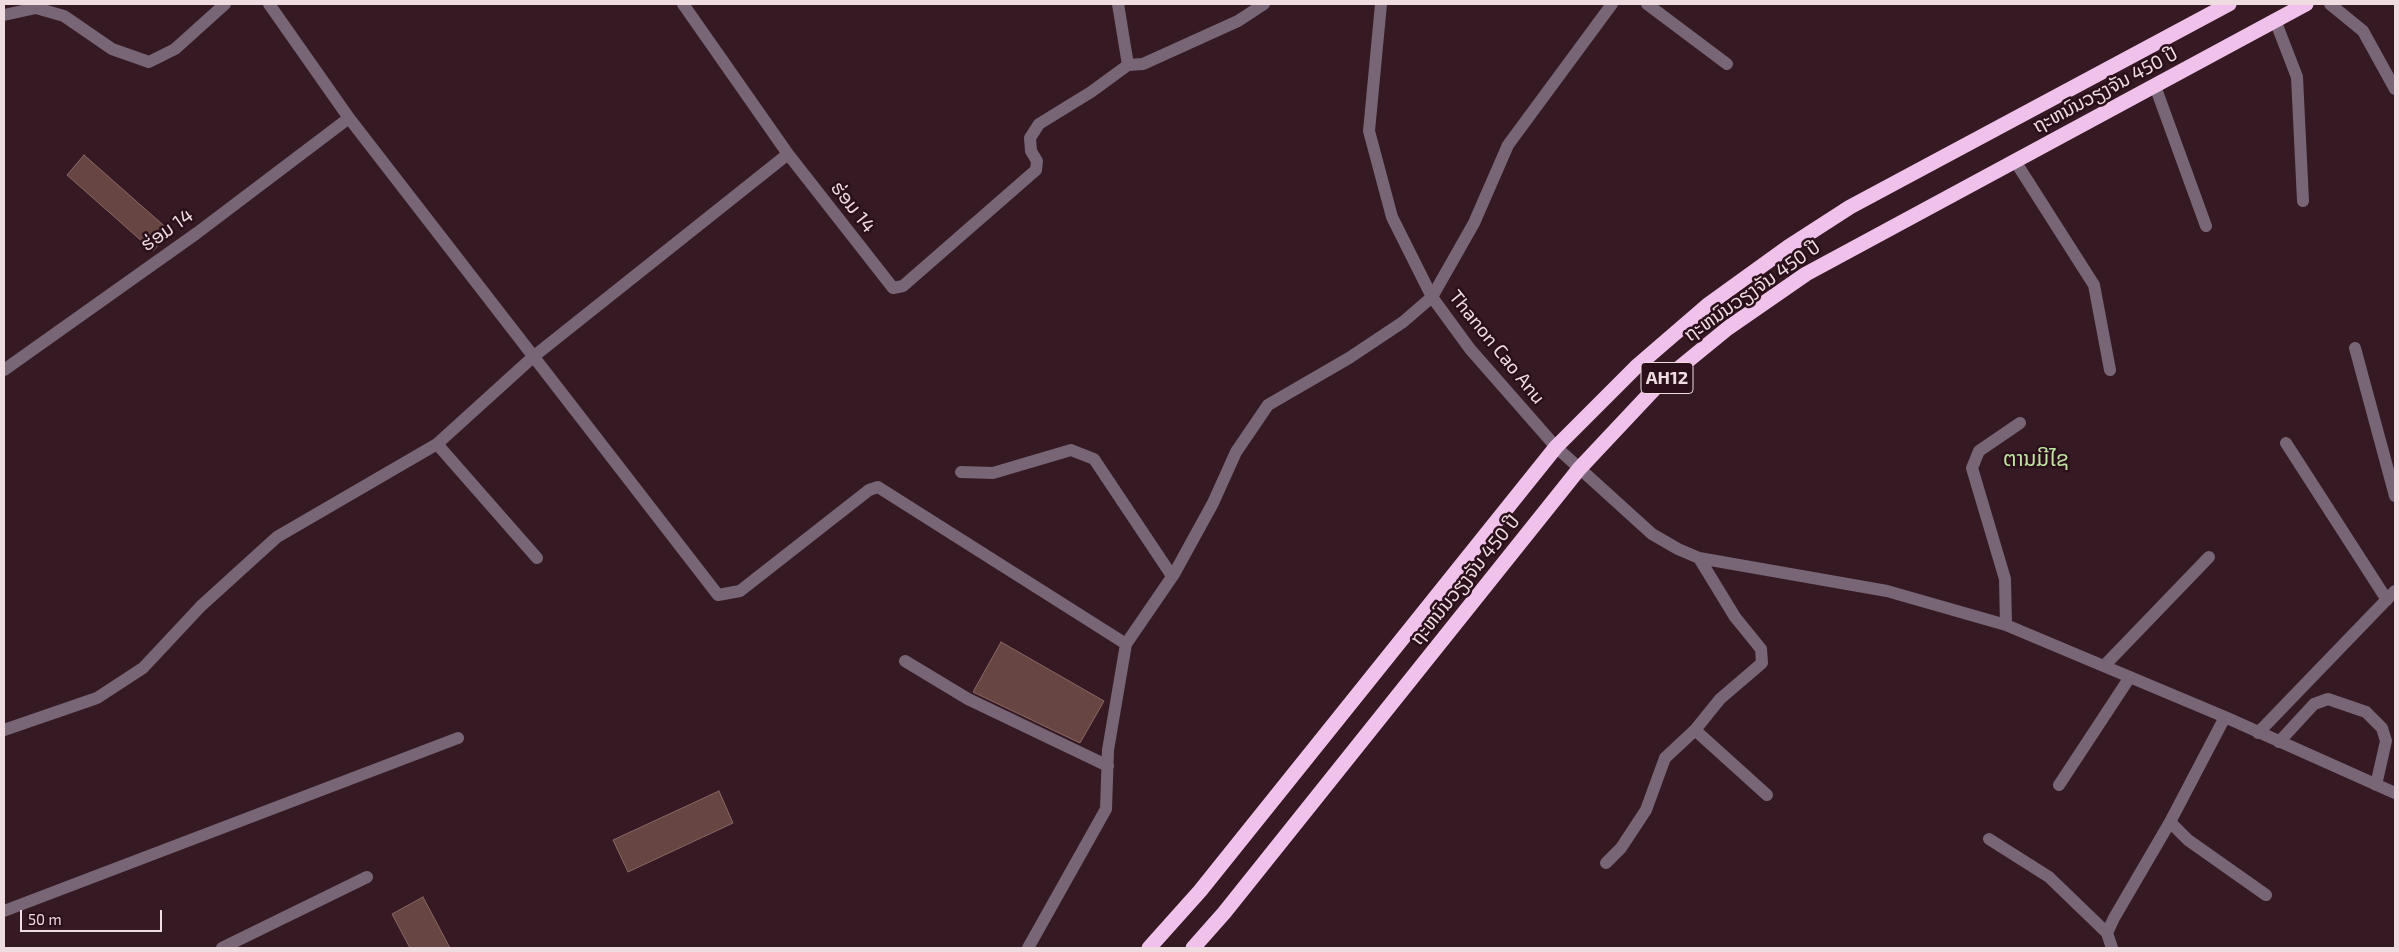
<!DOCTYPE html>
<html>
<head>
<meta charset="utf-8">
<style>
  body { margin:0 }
  #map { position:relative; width:2399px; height:952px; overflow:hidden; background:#351a24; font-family:"Exo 2",sans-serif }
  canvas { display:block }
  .frame { position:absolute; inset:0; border:5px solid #efdce1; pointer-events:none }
  .scale { position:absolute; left:20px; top:910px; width:142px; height:22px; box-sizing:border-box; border:2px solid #efdce1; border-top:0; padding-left:6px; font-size:15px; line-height:18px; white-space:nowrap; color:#efdce1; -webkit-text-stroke:4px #2b101b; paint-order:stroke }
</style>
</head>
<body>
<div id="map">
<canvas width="2399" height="952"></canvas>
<div class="frame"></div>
<div class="scale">50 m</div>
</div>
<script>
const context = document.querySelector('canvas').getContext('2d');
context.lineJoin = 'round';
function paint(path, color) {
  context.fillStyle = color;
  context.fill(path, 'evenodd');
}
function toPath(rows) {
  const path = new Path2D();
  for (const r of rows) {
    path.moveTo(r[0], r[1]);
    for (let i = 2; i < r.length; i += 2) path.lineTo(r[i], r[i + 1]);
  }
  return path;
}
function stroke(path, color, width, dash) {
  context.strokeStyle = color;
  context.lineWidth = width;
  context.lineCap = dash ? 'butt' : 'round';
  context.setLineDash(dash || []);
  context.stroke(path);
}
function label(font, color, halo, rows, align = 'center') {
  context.font = font + ' "Exo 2","Noto Sans Lao",sans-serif';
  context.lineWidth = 5;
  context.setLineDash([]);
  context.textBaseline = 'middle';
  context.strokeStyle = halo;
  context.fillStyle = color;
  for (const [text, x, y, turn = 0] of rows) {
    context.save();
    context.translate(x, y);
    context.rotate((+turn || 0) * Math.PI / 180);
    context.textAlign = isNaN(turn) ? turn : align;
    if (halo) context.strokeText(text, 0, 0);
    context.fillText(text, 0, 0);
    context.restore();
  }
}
const building = toPath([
  [84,155,170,231,153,251,67,175,84,155],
  [1001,642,1104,701,1080,743,973,692,1001,642],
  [719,791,733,823,628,872,613,840,719,791],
  [423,897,450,948,410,948,392,914,423,897]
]);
paint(building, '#664542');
stroke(building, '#8a6764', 1);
stroke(toPath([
  [269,4,349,118,718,595,740,591,869,490,878,487,1126,644],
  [683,4,788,154,893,288,903,286,1036,170,1037,161,1031,151,1030,138,1039,124,1091,92,1128,65,1143,64,1238,21,1264,4],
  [1118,4,1128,65],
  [1381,4,1369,131,1392,217,1432,297,1470,349,1556,447,1652,534,1678,549,1699,558,1887,591,2006,625,2225,717,2395,793],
  [1647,4,1727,64],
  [2330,4,2363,31,2395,89],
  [4,15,36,8,64,16,112,49,149,62,175,49,225,4],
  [2275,20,2297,77,2303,201],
  [2155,86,2206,226],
  [2015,161,2094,285,2110,370],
  [2355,348,2395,496],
  [4,370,197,233,349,118],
  [2286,443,2387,600],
  [437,444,537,558],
  [961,472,993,473,1071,450,1094,459,1172,576],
  [2006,625,2005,579,1972,468,1979,451,2020,423],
  [905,661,968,699,1108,766],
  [2104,666,2209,557],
  [4,730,97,698,143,668,201,606,277,537,437,444,533,357,788,154],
  [1695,730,1767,795],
  [2258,733,2395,591],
  [2279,742,2314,704,2328,699,2366,712,2382,728,2386,741,2376,785],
  [2059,785,2130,677],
  [2170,822,2188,840,2266,895],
  [1989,839,2049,877,2107,933],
  [1606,863,1621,848,1646,810,1665,758,1695,730,1720,699,1762,663,1761,649,1735,617,1699,558],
  [4,911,458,738],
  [222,948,367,877],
  [1028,948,1106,809,1108,750,1126,644,1174,574,1213,503,1236,452,1268,405,1349,358,1403,322,1432,297,1474,223,1508,145,1612,4],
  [2112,948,2107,933,2114,918,2170,822,2225,717]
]), '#786576', 12);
stroke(toPath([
  [1149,948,1200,891,1556,447,1636,367,1709,304,1788,247,1850,207,2229,4],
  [1193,948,1224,913,1579,469,1657,386,1728,328,1806,274,2306,4]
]), '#f0c1eb', 15);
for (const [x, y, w] of [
  [1667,378,52]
]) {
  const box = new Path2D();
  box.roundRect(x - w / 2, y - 15.5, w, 31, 4);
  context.fillStyle = '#2b101b';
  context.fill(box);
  stroke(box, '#efdce1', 1);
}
label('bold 18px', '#efdce1', null, [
  ["AH12",1667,378]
]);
label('19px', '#efdce1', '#2b101b', [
  ["ຖະຫນົນວຽງຈັນ 450 ປີ",2105,90,-28],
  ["ຮ່ອມ 14",853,207,52],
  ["ຮ່ອມ 14",167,230,-35],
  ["ຖະຫນົນວຽງຈັນ 450 ປີ",1752,291,-35],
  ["Thanon Cao Anu",1497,347,51],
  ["ຖະຫນົນວຽງຈັນ 450 ປີ",1465,580,-51]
]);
label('21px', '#bfe6a0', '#2b101b', [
  ["ຕານມີໄຊ",2036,459]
]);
</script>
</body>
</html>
